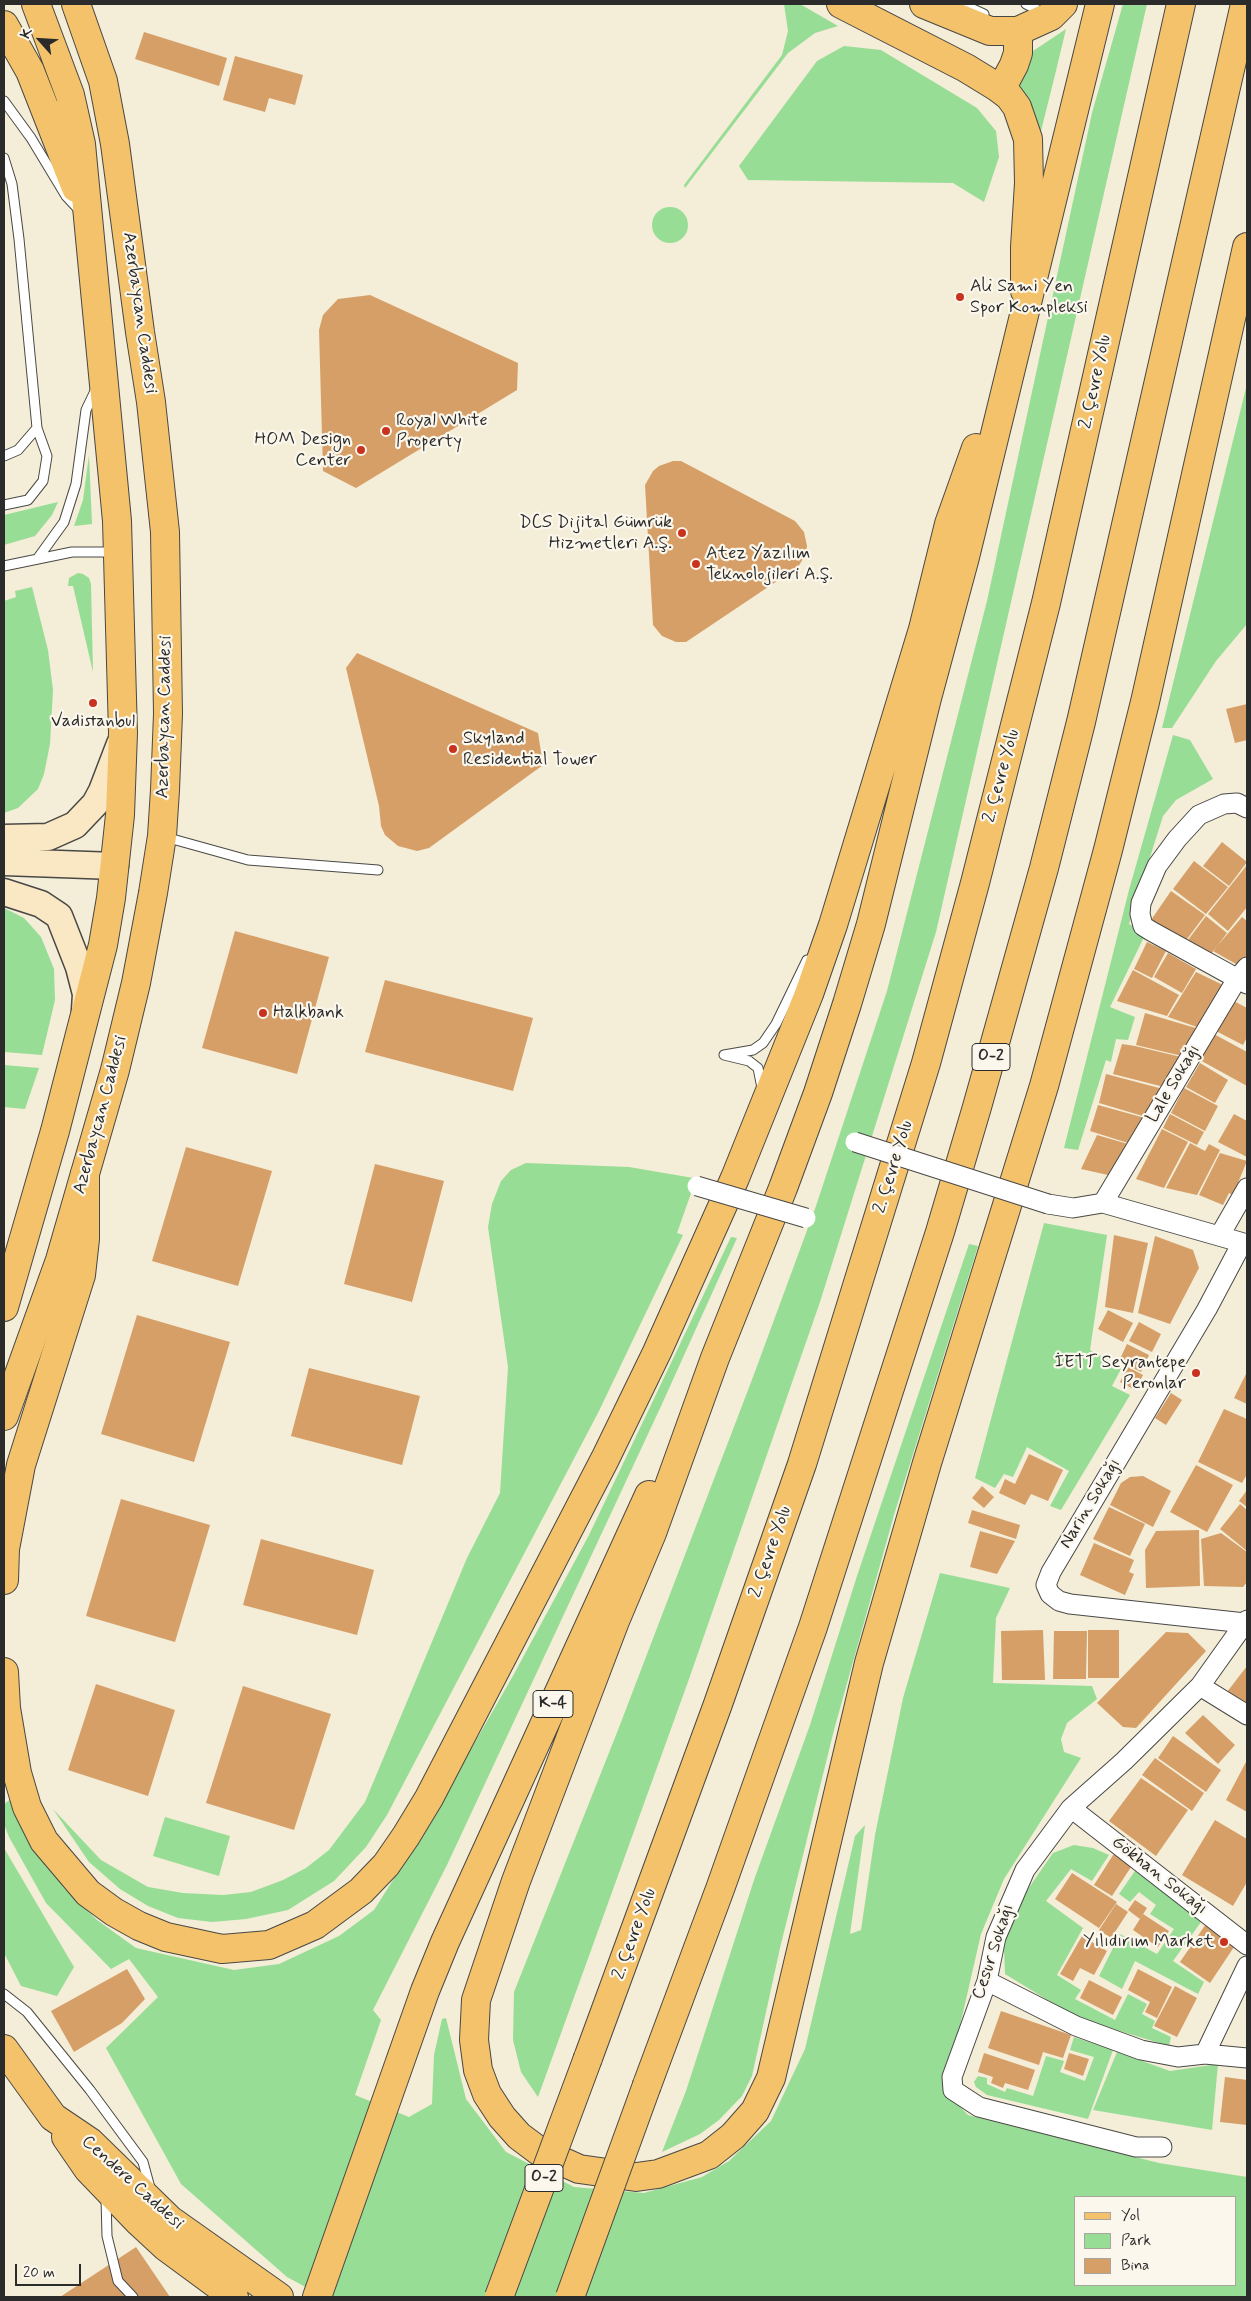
<!DOCTYPE html>
<html>
<head>
<meta charset="utf-8">
<style>
  body { margin:0 }
  #map { position:relative; width:1251px; height:2301px; overflow:hidden; background:#f4edd7; font-family:Mynerve,sans-serif }
  canvas { display:block }
  .frame { position:absolute; inset:0; border:5px solid #2b2b2b; pointer-events:none }
  .legend { position:absolute; left:1074px; top:2196px; width:162px; height:90px; box-sizing:border-box; background:#fbf7ec; border:1px solid #a8a59f; margin:0; padding:6px 9px; list-style:none; font-size:15px; color:#2b2b2b }
  .legend li { display:flex; align-items:center; gap:10px; height:25px }
  .legend b { width:25px; border:1px solid #a8a59f }
  .north { position:absolute; left:15px; top:15px; width:50px; height:50px; -webkit-text-stroke:4px #fbf7ec; paint-order:stroke; rotate:296deg; font-size:14px; font-weight:700; line-height:20px; text-align:center; color:#2b2b2b }
  .north::after { content:''; display:block; margin:auto; width:18px; height:22px; background:#2b2b2b; clip-path:polygon(50% 0,100% 100%,50% 72%,0 100%) }
  .scale { position:absolute; left:15px; top:2264px; width:66px; height:22px; box-sizing:border-box; border:2px solid #2b2b2b; border-top:0; padding-left:6px; font-size:15px; line-height:18px; white-space:nowrap; color:#2b2b2b; -webkit-text-stroke:4px #fbf7ec; paint-order:stroke }
</style>
</head>
<body>
<div id="map">
<canvas width="1251" height="2301"></canvas>
<div class="frame"></div>
<ul class="legend">
<li><b style="height:6px;background:#f3c26a"></b>Yol</li>
<li><b style="height:14px;background:#97dd96"></b>Park</li>
<li><b style="height:14px;background:#d69f68"></b>Bina</li>
</ul>
<div class="north">K</div>
<div class="scale">20 m</div>
</div>
<script>
const context = document.querySelector('canvas').getContext('2d');
context.lineJoin = 'round';
function paint(path, color) {
  context.fillStyle = color;
  context.fill(path, 'evenodd');
}
function toPath(rows) {
  const path = new Path2D();
  for (const r of rows) {
    if (r.length === 3) {
      path.moveTo(r[0] + r[2], r[1]);
      path.arc(r[0], r[1], r[2], 0, 2 * Math.PI);
      continue;
    }
    path.moveTo(r[0], r[1]);
    for (let i = 2; i < r.length; i += 2) path.lineTo(r[i], r[i + 1]);
  }
  return path;
}
function stroke(path, color, width, dash) {
  context.strokeStyle = color;
  context.lineWidth = width;
  context.lineCap = dash ? 'butt' : 'round';
  context.setLineDash(dash || []);
  context.stroke(path);
}
function label(font, color, halo, rows, align = 'center') {
  context.font = font + ' Mynerve,sans-serif';
  context.lineWidth = 4.5;
  context.setLineDash([]);
  context.textBaseline = 'middle';
  context.strokeStyle = halo;
  context.fillStyle = color;
  for (const [text, x, y, turn = 0] of rows) {
    context.save();
    context.translate(x, y);
    context.rotate((+turn || 0) * Math.PI / 180);
    context.textAlign = isNaN(turn) ? turn : align;
    if (halo) context.strokeText(text, 0, 0);
    context.fillText(text, 0, 0);
    context.restore();
  }
}
paint(toPath([
  [784,4,800,4,838,26,815,33,788,53,685,188,684,185,782,55,788,31],
  [1123,4,1147,4,936,932,820,1302,689,1679,538,2097,521,2072,513,2040,514,1992,618,1730,753,1377,816,1206,887,991,987,601,1092,113],
  [1066,29,1055,75,1040,135,1018,89,1030,53],
  [844,46,881,50,977,108,996,131,999,157,984,202,953,183,748,180,739,166,817,61],
  [670,225,18],
  [1247,384,1247,624,1216,661,1172,728,1162,728],
  [89,455,92,524,74,526,83,500],
  [58,502,52,515,35,536,4,545,4,515],
  [78,573,83,574,89,578,91,584,93,672,73,586,68,586,69,578],
  [32,587,48,650,53,690,50,744,44,774,38,789,18,808,4,813,4,601,16,597,15,591],
  [1173,735,1190,740,1213,779,1176,800,1163,816,1129,924,1146,933,1110,1007,1135,1017,1128,1040,1116,1039,1111,1062,1106,1060,1078,1150,1064,1148,1129,890],
  [4,908,24,918,41,937,54,969,55,1000,42,1055,4,1052],
  [4,1065,39,1068,25,1109,4,1107],
  [526,1163,629,1167,705,1180,695,1182,677,1233,683,1235,599,1411,387,1815,366,1847,334,1881,288,1910,246,1919,212,1922,178,1918,148,1906,120,1889,89,1862,53,1809,101,1860,148,1887,183,1893,223,1895,251,1892,283,1880,306,1868,329,1850,365,1802,467,1558,500,1493,508,1367,488,1227,492,1204,501,1181,511,1170],
  [1044,1223,1107,1235,1090,1350,1122,1367,1112,1386,1130,1395,1061,1510,1050,1506,1069,1471,1027,1447,1013,1477,1004,1474,995,1488,975,1478],
  [731,1237,737,1238,662,1404,447,1865,373,2010,381,2020,355,2095,409,2117,432,2104,434,2055,442,2019,446,2018,466,2099,506,2152,574,2187,644,2193,702,2177,729,2161,771,2121,805,2049,855,1836,865,1825,850,1934,861,1930,875,1835,903,1698,940,1573,1010,1588,996,1618,993,1683,1092,1686,1097,1699,1067,1723,1061,1739,1064,1752,1081,1758,1004,1879,981,1934,945,2091,968,2115,1159,2163,1247,2177,1247,2297,324,2297,287,2277,181,2184,106,2048,158,1997,129,1959,111,1969,46,1903,9,1837,4,1824,4,1804,11,1799,26,1832,64,1888,97,1920,136,1948,234,1970,279,1964,339,1936,374,1910,426,1828,514,1674,589,1535],
  [1075,2197,1235,2197,1235,2285,1075,2285],
  [969,1244,978,1246,894,1515,834,1730,780,1948,752,2076,742,2096,719,2120,700,2134,662,2152,686,2091,754,1880,810,1725,857,1576],
  [165,1817,230,1836,219,1876,153,1856],
  [1074,1845,1093,1848,1109,1855,1092,1881,1071,1869,1046,1901,1083,1928,1057,1975,1081,1990,1075,1999,1115,2020,1128,1994,1147,2004,1142,2014,1155,2021,1152,2028,1171,2037,1169,2046,1077,2018,1005,1974,1004,1949,1007,1928,1028,1889,1053,1853],
  [4,1848,74,1967,57,1996,21,1986,4,1953],
  [1137,1868,1201,1922,1173,1961,1204,1982,1198,1994,1135,1961,1122,1989,1099,1976,1120,1934,1157,1954,1174,1929,1150,1914,1156,1905,1139,1892,1130,1902,1119,1894],
  [1074,2037,1113,2050,1088,2119,987,2095,976,2087,974,2082,978,2076,987,2078,987,2084,1005,2092,1007,2088,1033,2096,1046,2056,1064,2061,1060,2072,1085,2081,1094,2057,1070,2050],
  [1117,2052,1170,2071,1218,2064,1212,2130,1093,2110]
]), '#97dd96');
paint(toPath([
  [144,32,227,58,219,86,135,59],
  [235,56,303,75,295,105,269,98,265,112,223,100],
  [370,295,518,363,517,390,356,488,323,471,319,330,323,315,338,299],
  [673,461,681,461,795,521,804,532,807,546,806,554,798,567,686,642,676,642,662,636,653,625,645,485,653,471,659,466],
  [357,653,538,733,543,765,429,848,417,851,398,846,385,835,381,826,379,806,346,668],
  [1247,704,1247,740,1235,743,1226,709],
  [1222,842,1247,862,1229,886,1203,866],
  [1194,861,1228,887,1206,914,1173,889],
  [1247,865,1247,907,1228,931,1208,914],
  [1171,891,1205,915,1184,943,1151,920],
  [1206,916,1227,933,1209,957,1185,944],
  [1242,917,1247,921,1247,963,1243,968,1213,951],
  [235,931,329,957,297,1074,202,1048],
  [1147,942,1166,951,1152,978,1134,969],
  [1168,953,1196,969,1182,993,1154,977],
  [1133,970,1179,995,1167,1016,1117,1001],
  [1196,972,1225,986,1200,1028,1168,1017],
  [385,980,533,1018,513,1091,365,1052],
  [1230,999,1247,1008,1247,1037,1243,1045,1214,1030],
  [1145,1013,1199,1029,1182,1056,1136,1045],
  [1212,1033,1247,1052,1247,1086,1198,1059],
  [1122,1044,1135,1046,1181,1057,1164,1087,1113,1074],
  [1200,1063,1228,1080,1215,1103,1186,1087],
  [1106,1074,1163,1089,1146,1117,1099,1103],
  [1184,1088,1218,1106,1205,1131,1171,1113],
  [1098,1105,1145,1118,1128,1143,1090,1131],
  [1170,1114,1204,1132,1197,1145,1163,1128],
  [1234,1114,1247,1121,1247,1157,1218,1142],
  [1162,1129,1188,1142,1164,1188,1136,1179],
  [1097,1135,1128,1144,1108,1175,1081,1169],
  [1190,1143,1205,1151,1209,1144,1220,1150,1197,1195,1166,1188],
  [186,1147,272,1171,238,1286,152,1261],
  [1220,1153,1247,1161,1233,1195,1229,1193,1223,1205,1199,1195],
  [375,1164,444,1181,412,1302,344,1284],
  [1114,1235,1148,1243,1133,1313,1105,1307],
  [1155,1236,1193,1250,1199,1268,1170,1324,1138,1313],
  [1108,1310,1133,1323,1123,1342,1098,1329],
  [137,1315,230,1342,194,1462,101,1434],
  [1139,1322,1161,1334,1152,1352,1129,1341],
  [1127,1344,1149,1355,1141,1372,1119,1361],
  [1128,1367,1143,1375,1135,1390,1120,1382],
  [309,1368,420,1396,402,1465,291,1436],
  [1247,1372,1247,1404,1234,1398],
  [1171,1393,1182,1400,1166,1425,1155,1418],
  [1224,1409,1247,1419,1247,1474,1242,1483,1198,1462],
  [1029,1454,1063,1470,1048,1501,1031,1494,1025,1505,999,1493,1005,1479,1015,1484],
  [1196,1465,1233,1485,1207,1532,1170,1512],
  [1143,1476,1171,1491,1153,1527,1110,1505,1121,1483,1130,1477],
  [982,1486,994,1497,984,1508,972,1498],
  [1247,1490,1247,1507,1239,1501],
  [121,1499,210,1525,175,1642,86,1616],
  [1240,1504,1247,1510,1247,1551,1220,1529],
  [1109,1507,1145,1524,1130,1556,1093,1539],
  [972,1510,1020,1525,1016,1539,968,1523],
  [1199,1530,1200,1586,1146,1588,1145,1550,1156,1531],
  [980,1531,1015,1541,997,1574,970,1567],
  [1221,1533,1247,1552,1247,1582,1243,1587,1204,1586,1201,1539],
  [261,1539,374,1570,357,1635,243,1605],
  [1094,1543,1134,1560,1129,1572,1134,1574,1125,1595,1080,1575],
  [1043,1630,1045,1680,1002,1680,1001,1631],
  [1088,1630,1119,1630,1119,1678,1088,1678],
  [1054,1631,1087,1631,1086,1679,1053,1679],
  [1166,1632,1188,1633,1206,1651,1136,1728,1123,1727,1097,1703],
  [1247,1666,1247,1708,1227,1692],
  [96,1684,175,1710,148,1796,68,1770],
  [243,1686,331,1714,294,1830,206,1803],
  [1203,1715,1235,1745,1218,1764,1185,1733],
  [1173,1736,1221,1770,1206,1792,1158,1758],
  [1155,1758,1204,1793,1192,1811,1142,1775],
  [1247,1760,1247,1812,1226,1800],
  [1141,1778,1188,1810,1156,1856,1109,1821],
  [1215,1820,1247,1839,1247,1882,1233,1906,1182,1875],
  [1115,1852,1133,1864,1112,1896,1094,1885],
  [1072,1873,1117,1902,1099,1928,1055,1899],
  [1135,1900,1147,1908,1140,1919,1128,1910],
  [1116,1904,1128,1912,1111,1938,1099,1930],
  [1143,1914,1169,1931,1158,1947,1133,1930],
  [1208,1921,1238,1941,1210,1983,1180,1962],
  [1082,1936,1107,1951,1094,1975,1080,1968,1073,1981,1060,1974],
  [127,1969,145,1999,122,2023,74,2052,51,2011],
  [1138,1969,1172,1987,1157,2018,1145,2012,1150,2002,1128,1990],
  [1089,1980,1122,1997,1113,2015,1080,1998],
  [1175,1986,1197,1998,1177,2037,1154,2026],
  [1001,2011,1071,2035,1063,2058,1043,2052,1039,2065,988,2048],
  [984,2053,1035,2070,1028,2090,1005,2083,1003,2088,991,2083,993,2077,978,2072],
  [1069,2053,1089,2059,1083,2076,1064,2069],
  [1225,2077,1247,2080,1247,2125,1220,2122],
  [136,2247,170,2297,60,2297]
]), '#d69f68');
const lane = toPath([
  [962,4,984,14],
  [1026,4,1044,13],
  [4,101,31,138,66,196,80,211],
  [4,158,12,184,19,239,37,428,18,450,4,456],
  [4,505,28,500,43,481,47,456,37,428],
  [38,558,64,522,76,484,86,410,96,389],
  [4,566,72,552,116,552],
  [165,837,248,860,378,870],
  [762,1088,758,1068,749,1061,724,1055,753,1050,763,1043,776,1024,807,960],
  [4,1994,27,2012,90,2090,143,2162,150,2188],
  [106,2198,107,2236,118,2281,133,2297]
]);
const street = toPath([
  [1247,808,1237,803,1224,804,1199,815,1177,839,1157,866,1141,903,1140,914,1143,926,1151,931,1247,984],
  [1103,1203,1237,979,1247,967],
  [1048,1204,1073,1208,1103,1203,1247,1244],
  [1220,1235,1247,1188],
  [1242,1243,1207,1309,1051,1572,1046,1585,1050,1594,1059,1601,1070,1604,1245,1623],
  [1200,1686,1247,1715],
  [1071,1808,1247,1945],
  [987,1981,1076,2026,1141,2050,1178,2057,1205,2054,1247,2058],
  [1205,2054,1247,1966],
  [1162,2147,1136,2147,979,2107,953,2090,952,2077,987,1981,996,1937,1025,1870,1071,1808,1124,1761,1200,1686,1247,1620]
]);
const secondary = toPath([
  [4,838,48,837,75,825,95,804,102,791,120,744],
  [4,862,115,866],
  [4,892,41,904,59,916,79,967,86,994,85,1010]
]);
const primary = toPath([
  [841,4,966,68,997,87,1009,96,1017,107,1028,139,1029,183,1025,247,1025,291],
  [924,4,990,31,1018,31,1051,16,1063,4],
  [4,25,30,71,76,188],
  [997,87,1006,80,1014,65,1018,53,1018,31],
  [4,1307,55,1131,103,945,111,898,120,815,123,733,117,521,81,144,70,95,36,4],
  [4,1416,60,1260,115,1070,136,983,153,893,162,836,165,790,168,714,165,532,151,402,140,332,115,144,103,81,76,4],
  [4,2049,53,2117,90,2142,170,2220,279,2297],
  [66,2137,88,2169,139,2222,166,2247,234,2297]
]);
const highway = toPath([
  [1100,4,965,557,927,698,871,924,847,1004,818,1093,783,1188,715,1358,652,1533,615,1621,516,1881,476,2000,474,2040,478,2070,487,2094,502,2117,519,2136,539,2151,579,2169,636,2177,658,2174,709,2155,733,2136,755,2111,771,2078,869,1663,927,1463,1044,1086,1108,850,1145,702,1247,247],
  [4,1580,5,1549,21,1465,81,1275,85,1239,85,1174],
  [4,1672,6,1708,17,1773,27,1807,44,1841,88,1893,114,1912,139,1926,166,1937,222,1949,269,1945,315,1925,361,1891,386,1865,406,1836,429,1798,605,1459,657,1352,735,1178,809,994,833,925,923,629,949,524,976,448],
  [588,2058,718,1704,802,1464,926,1063,975,883,1046,603,1181,4],
  [647,2085,720,1889,813,1627,940,1232,977,1107,1044,868,1081,722,1245,4],
  [317,2297,425,1991,445,1942,649,1495]
]);
stroke(lane, '#494845', 11);
stroke(street, '#494845', 21);
stroke(secondary, '#494845', 29);
stroke(primary, '#494845', 30);
stroke(highway, '#494845', 30);
stroke(lane, '#fff', 9);
stroke(street, '#fff', 19);
stroke(secondary, '#fae7c3', 26);
stroke(primary, '#f3c26a', 28);
stroke(highway, '#f3c26a', 28);
const streetBridge = toPath([
  [855,1142,1048,1204],
  [697,1186,806,1218]
]);
const highwayBridge = toPath([
  [499,2297,588,2058],
  [570,2297,647,2085]
]);
stroke(streetBridge, '#494845', 21, []);
stroke(highwayBridge, '#494845', 30, []);
stroke(streetBridge, '#fff', 19);
stroke(highwayBridge, '#f3c26a', 28);
for (const [x, y, r, color] of [
  [960,297,5,"#c8321e"],
  [386,431,5,"#c8321e"],
  [361,450,5,"#c8321e"],
  [682,533,5,"#c8321e"],
  [696,564,5,"#c8321e"],
  [93,703,5,"#c8321e"],
  [453,749,5,"#c8321e"],
  [263,1013,5,"#c8321e"],
  [1196,1373,5,"#c8321e"],
  [1224,1942,5,"#c8321e"]
]) {
  const dot = new Path2D();
  dot.arc(x, y, r, 0, 2 * Math.PI);
  context.fillStyle = color;
  context.fill(dot);
  stroke(dot, '#fbf7ec', 2);
}
for (const [x, y, w] of [
  [991,1057,38],
  [553,1704,40],
  [544,2178,38]
]) {
  const box = new Path2D();
  box.roundRect(x - w / 2, y - 13.5, w, 27, 4);
  context.fillStyle = '#fbf7ec';
  context.fill(box);
  stroke(box, '#2b2b2b', 1);
}
label('bold 16px', '#2b2b2b', null, [
  ["O-2",991,1057],
  ["K-4",553,1704],
  ["O-2",544,2178]
]);
label('18px', '#2b2b2b', '#fbf7ec', [
  ["Ali Sami Yen",970,287],
  ["Spor Kompleksi",970,308],
  ["Royal White",396,421],
  ["Property",396,442],
  ["HOM Design",351,440,"right"],
  ["Center",351,461,"right"],
  ["DCS Dijital Gümrük",672,523,"right"],
  ["Hizmetleri A.Ş.",672,544,"right"],
  ["Atez Yazılım",706,554],
  ["Teknolojileri A.Ş.",706,575],
  ["Vadistanbul",93,722,"center"],
  ["Skyland",463,739],
  ["Residential Tower",463,760],
  ["Halkbank",273,1013],
  ["İETT Seyrantepe",1186,1363,"right"],
  ["Peronlar",1186,1384,"right"],
  ["Yılıdırım Market",1214,1942,"right"]
], 'left');
label('18px', '#2b2b2b', '#fbf7ec', [
  ["Azerbaycan Caddesi",139,313,82],
  ["2. Çevre Yolu",1096,382,-78],
  ["Azerbaycan Caddesi",165,717,-89],
  ["2. Çevre Yolu",1002,776,-75],
  ["Lale Sokağı",1174,1084,-59],
  ["Azerbaycan Caddesi",101,1115,-75],
  ["2. Çevre Yolu",894,1167,-73],
  ["Narin Sokağı",1091,1504,-59],
  ["2. Çevre Yolu",771,1552,-71],
  ["Gökhan Sokağı",1159,1876,38],
  ["2. Çevre Yolu",635,1934,-70],
  ["Cesur Sokağı",994,1952,-72],
  ["Cendere Caddesi",132,2183,42]
]);
</script>
</body>
</html>
